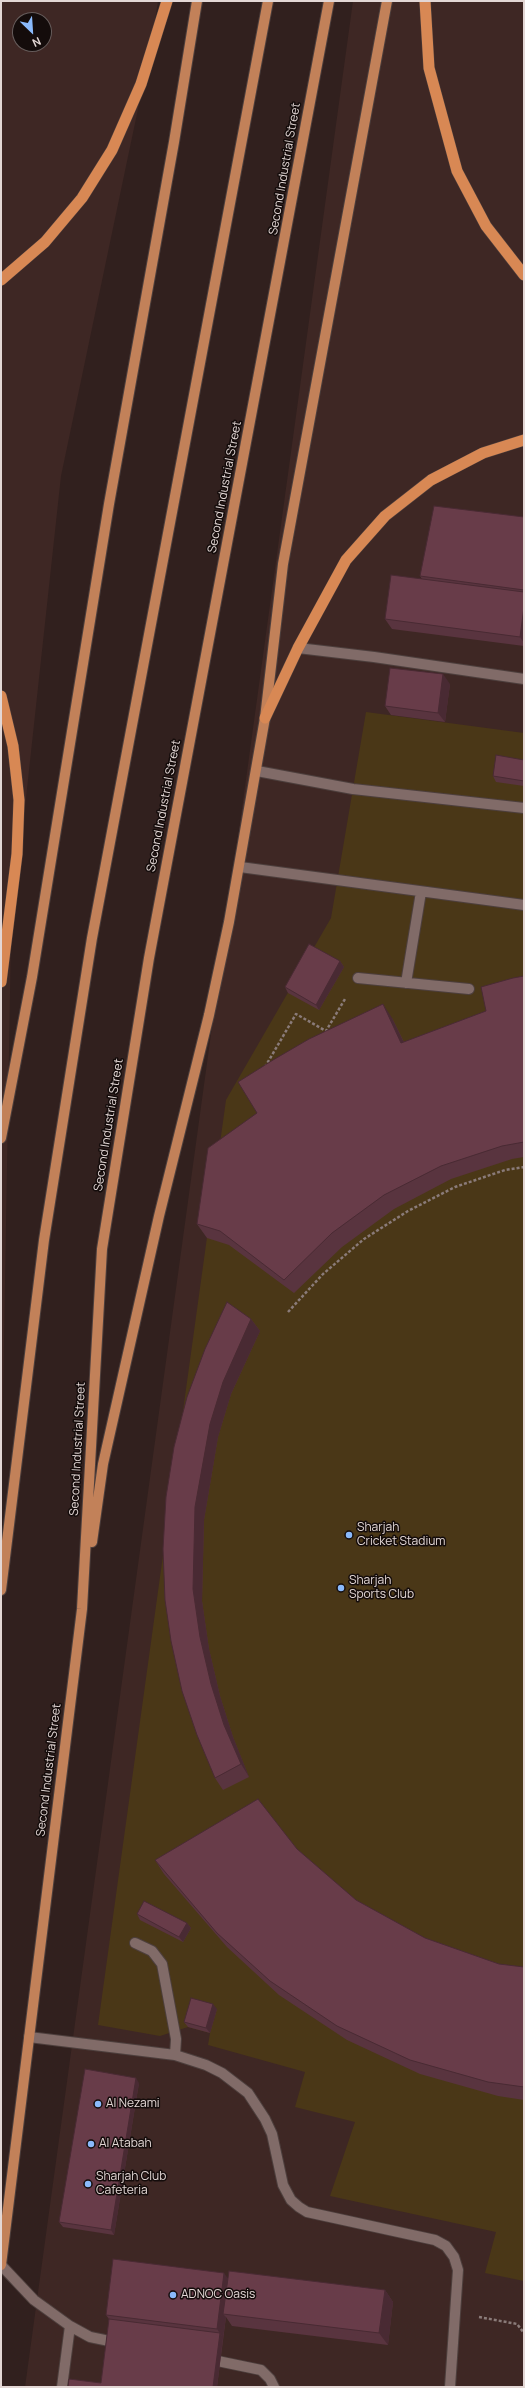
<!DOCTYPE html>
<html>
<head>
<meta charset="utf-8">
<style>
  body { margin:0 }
  #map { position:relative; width:525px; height:2388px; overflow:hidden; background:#31201e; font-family:Manrope,sans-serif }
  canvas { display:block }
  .frame { position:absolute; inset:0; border:2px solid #e3d7d5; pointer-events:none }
  .north { position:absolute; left:12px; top:12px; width:40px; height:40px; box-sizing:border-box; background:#140c0b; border:1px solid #675d5c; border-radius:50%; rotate:155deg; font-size:11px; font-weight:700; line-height:16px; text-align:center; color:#e3d7d5 }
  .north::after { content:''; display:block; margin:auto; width:14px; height:18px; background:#8abafc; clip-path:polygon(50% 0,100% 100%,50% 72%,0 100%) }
</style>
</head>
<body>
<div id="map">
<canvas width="525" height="2388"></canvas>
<div class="frame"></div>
<div class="north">N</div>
</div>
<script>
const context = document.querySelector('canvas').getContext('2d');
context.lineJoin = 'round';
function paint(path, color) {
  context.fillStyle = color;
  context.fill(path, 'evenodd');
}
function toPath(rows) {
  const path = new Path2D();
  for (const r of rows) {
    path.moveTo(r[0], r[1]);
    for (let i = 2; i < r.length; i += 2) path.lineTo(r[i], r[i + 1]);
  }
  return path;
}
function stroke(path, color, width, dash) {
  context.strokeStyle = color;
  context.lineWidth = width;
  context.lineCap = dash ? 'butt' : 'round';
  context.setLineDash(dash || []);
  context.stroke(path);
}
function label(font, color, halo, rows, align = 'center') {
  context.font = font + ' Manrope,sans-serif';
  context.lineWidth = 3;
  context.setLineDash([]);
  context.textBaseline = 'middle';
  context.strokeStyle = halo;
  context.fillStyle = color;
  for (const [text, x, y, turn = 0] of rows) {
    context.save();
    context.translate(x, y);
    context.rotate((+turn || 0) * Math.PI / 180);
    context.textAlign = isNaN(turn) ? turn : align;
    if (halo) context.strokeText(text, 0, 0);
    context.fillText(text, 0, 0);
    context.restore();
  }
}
paint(toPath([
  [1,1,158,1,151,47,61,476,11,936,1,1514],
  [20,20,44,20,44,44,20,44],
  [353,1,524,1,524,2387,25,2387]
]), '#3e2724');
paint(toPath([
  [366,712,524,733,524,2281,485,2273,496,2232,330,2196,355,2122,295,2107,305,2072,208,2045,210,2033,188,2027,160,2036,98,2025,226,1100,331,918]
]), '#4a3717');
const service = toPath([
  [298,648,374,657,524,679],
  [257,771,353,789,524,808],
  [240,867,524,905],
  [358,978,469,989],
  [406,983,421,892],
  [135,1943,152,1951,162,1964,176,2039,175,2055],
  [29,2037,175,2055,206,2065,222,2073,248,2093,265,2119,272,2134,283,2185,291,2200,299,2207,307,2212,435,2240,446,2246,454,2257,458,2270,450,2387],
  [1,2265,34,2300,70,2326,90,2337,119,2343],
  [208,2359,261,2370,270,2379,274,2387],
  [62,2387,70,2326]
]);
const primary = toPath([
  [1,1138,32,977,109,504,174,142,197,1],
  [92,1542,103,1464,159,1216,209,1015,229,922,265,718,283,564,387,1],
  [1,1590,44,1240,92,938,268,1],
  [1,2265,82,1609,102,1249,149,958,329,1]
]);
const trunk = toPath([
  [425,1,429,68,457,171,486,226,524,275],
  [1,280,45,242,82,198,112,150,141,84,167,1],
  [1,696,13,746,19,800,17,854,1,982],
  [265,718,298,648,346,560,385,516,431,480,483,453,524,440]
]);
stroke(service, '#4d3f3d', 12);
stroke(primary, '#4d3f3d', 12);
stroke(trunk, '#4d3f3d', 12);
stroke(toPath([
  [265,1067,296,1014,326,1031,345,999],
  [288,1312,323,1274,364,1239,408,1211,455,1187,505,1170,524,1167],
  [479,2317,517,2324,524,2333]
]), '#8a7b79', 2.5, [3, 2]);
stroke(service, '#816b68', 10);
stroke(primary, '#c28159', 10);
stroke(trunk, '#d88854', 11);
paint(toPath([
  [524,517,524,646,392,629,385,619,422,579,420,576],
  [450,684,445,722,391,715,385,706],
  [524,760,524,786,496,782,493,776],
  [340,961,344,967,319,1010,288,993,285,987],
  [524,976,524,1157,512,1159,451,1179,394,1209,342,1247,294,1293,229,1245,207,1238,197,1224,392,1018,404,1042,486,1011],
  [251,1319,260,1331,231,1394,218,1437,204,1520,202,1601,209,1649,220,1696,233,1737,249,1777,223,1790,215,1778,165,1600],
  [297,1849,356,1900,425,1938,499,1964,524,1967,524,2100,498,2096,420,2074,347,2040,279,1995,227,1947,164,1874,155,1860],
  [137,1914,187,1923,191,1928,183,1942,140,1920],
  [217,2009,210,2033,188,2027,184,2022],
  [139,2083,114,2235,63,2227,59,2222],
  [228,2278,385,2290,393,2302,388,2345,232,2326,226,2317,217,2387,68,2387,101,2383,109,2319,106,2315]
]), '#59343f');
paint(toPath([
  [524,607,524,643,520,637],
  [443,674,450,684,445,722,438,713],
  [340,961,344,967,319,1010,316,1005],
  [383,1004,392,1018,411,1057,401,1043],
  [251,1319,260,1331,231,1394,218,1437,204,1520,202,1601,209,1649,220,1696,233,1737,249,1777,241,1764,224,1725,211,1684,200,1637,193,1589,195,1507,210,1424,223,1382],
  [187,1923,191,1928,183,1942,179,1937],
  [213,2004,217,2009,210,2033,206,2028],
  [136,2078,139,2083,114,2235,111,2230],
  [224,2273,231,2283,223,2314,226,2317,223,2338,217,2329],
  [385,2290,393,2302,388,2345,379,2333],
  [220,2333,223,2338,217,2387,213,2387]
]), '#492a33');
const building = toPath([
  [434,506,524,517,524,590,420,576,434,506],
  [391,575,524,592,524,607,520,637,385,619,391,575],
  [390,668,443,674,438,713,385,706,390,668],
  [496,755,524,760,524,781,493,776,496,755],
  [309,944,340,961,316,1005,285,987,309,944],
  [524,976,524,1142,502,1146,441,1166,384,1195,332,1233,284,1280,220,1231,197,1224,208,1148,257,1113,238,1082,273,1060,309,1039,383,1004,401,1043,486,1011,481,987,513,978,524,976],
  [227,1302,251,1319,223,1382,210,1424,195,1507,193,1589,200,1637,211,1684,224,1725,241,1764,215,1778,197,1735,182,1691,171,1641,165,1600,163,1549,166,1497,174,1447,187,1397,205,1349,227,1302],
  [258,1799,297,1849,356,1900,425,1938,499,1964,524,1967,524,2087,488,2082,410,2060,337,2026,270,1981,217,1933,155,1860,258,1799],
  [144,1901,187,1923,179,1937,137,1914,144,1901],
  [191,1998,213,2004,206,2028,184,2022,191,1998],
  [85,2069,136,2078,111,2230,59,2222,85,2069],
  [113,2259,224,2273,217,2329,106,2315,113,2259],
  [229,2271,385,2290,379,2333,223,2314,229,2271],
  [109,2319,220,2333,213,2387,68,2387,69,2379,101,2383,109,2319]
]);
paint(building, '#683c49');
stroke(building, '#492a33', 1);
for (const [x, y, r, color] of [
  [349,1535,4,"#8abafc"],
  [341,1588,4,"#8abafc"],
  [98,2104,4,"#8abafc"],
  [91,2144,4,"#8abafc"],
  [88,2184,4,"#8abafc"],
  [173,2295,4,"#8abafc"]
]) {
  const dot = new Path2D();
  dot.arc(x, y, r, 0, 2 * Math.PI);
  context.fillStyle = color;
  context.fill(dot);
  stroke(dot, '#140c0b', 1.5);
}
label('12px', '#e3d7d5', '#140c0b', [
  ["Second Industrial Street",285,169,-80],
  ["Second Industrial Street",225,487,-79],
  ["Second Industrial Street",164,806,-79],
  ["Second Industrial Street",109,1125,-81],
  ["Second Industrial Street",78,1449,-87],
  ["Second Industrial Street",49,1770,-83]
]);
label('12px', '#e3d7d5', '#140c0b', [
  ["Sharjah",357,1528],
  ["Cricket Stadium",357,1542],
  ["Sharjah",349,1581],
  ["Sports Club",349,1595],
  ["Al Nezami",106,2104],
  ["Al Atabah",99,2144],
  ["Sharjah Club",96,2177],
  ["Cafeteria",96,2191],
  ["ADNOC Oasis",181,2295]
], 'left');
</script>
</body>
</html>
